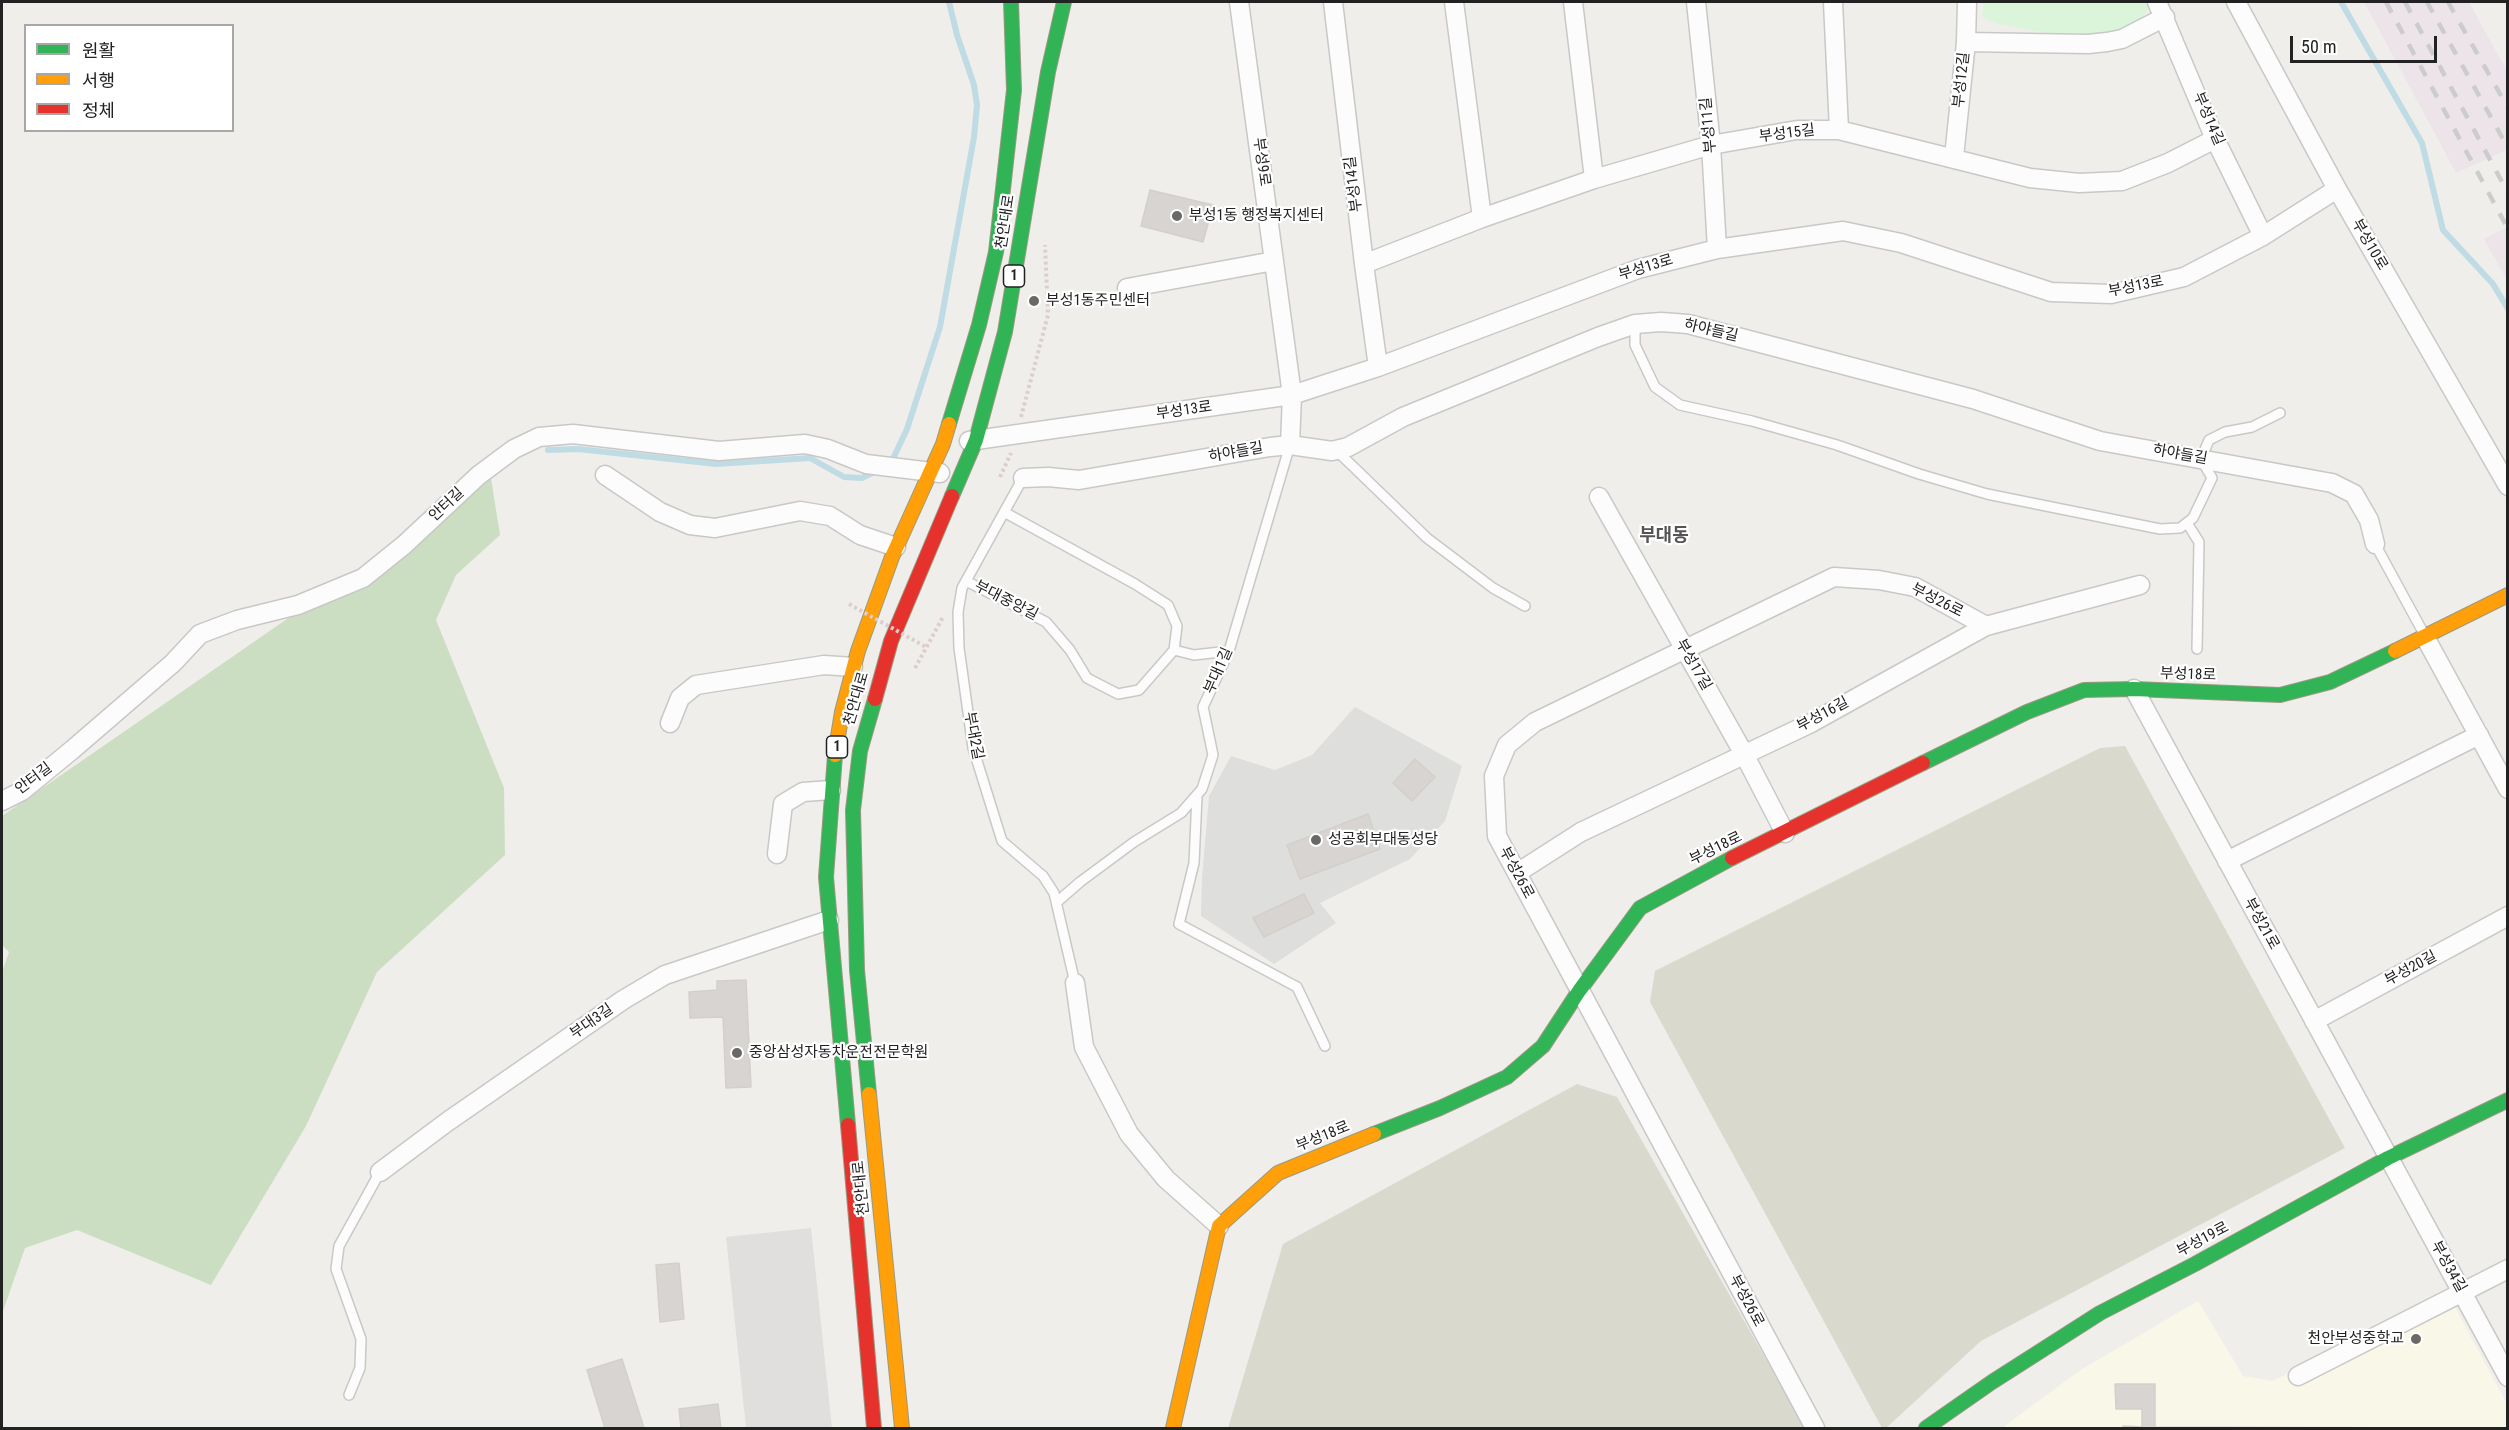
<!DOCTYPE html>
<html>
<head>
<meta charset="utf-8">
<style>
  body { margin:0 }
  #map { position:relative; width:2509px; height:1430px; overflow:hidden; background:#f0eeeb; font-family:"Roboto Condensed","Noto Sans KR",sans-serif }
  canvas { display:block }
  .frame { position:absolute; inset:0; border:3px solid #222; pointer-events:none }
  .legend { position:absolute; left:24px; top:24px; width:210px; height:108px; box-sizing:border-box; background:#fff; border:2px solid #a7a7a7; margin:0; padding:8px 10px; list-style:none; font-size:18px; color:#222 }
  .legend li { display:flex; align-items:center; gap:12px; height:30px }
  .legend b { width:30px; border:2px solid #a7a7a7 }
  .scale { position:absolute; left:2290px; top:36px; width:147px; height:27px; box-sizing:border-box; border:3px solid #222; border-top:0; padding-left:8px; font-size:18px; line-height:21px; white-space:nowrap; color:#222; -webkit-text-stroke:4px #fff; paint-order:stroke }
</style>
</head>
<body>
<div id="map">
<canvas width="2509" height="1430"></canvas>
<div class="frame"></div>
<ul class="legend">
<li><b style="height:8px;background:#30b455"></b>원활</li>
<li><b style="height:8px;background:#ff9f0a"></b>서행</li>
<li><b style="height:8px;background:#e5322d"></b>정체</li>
</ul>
<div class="scale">50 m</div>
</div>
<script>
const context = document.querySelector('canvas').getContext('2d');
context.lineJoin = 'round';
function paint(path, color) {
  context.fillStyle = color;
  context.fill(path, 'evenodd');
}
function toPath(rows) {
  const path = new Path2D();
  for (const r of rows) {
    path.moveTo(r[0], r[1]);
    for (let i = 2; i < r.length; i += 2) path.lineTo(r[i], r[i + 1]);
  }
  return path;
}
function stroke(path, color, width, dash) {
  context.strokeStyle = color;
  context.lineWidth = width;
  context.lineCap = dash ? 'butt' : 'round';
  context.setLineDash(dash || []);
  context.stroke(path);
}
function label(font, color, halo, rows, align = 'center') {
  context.font = font + ' "Roboto Condensed","Noto Sans KR",sans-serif';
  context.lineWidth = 4.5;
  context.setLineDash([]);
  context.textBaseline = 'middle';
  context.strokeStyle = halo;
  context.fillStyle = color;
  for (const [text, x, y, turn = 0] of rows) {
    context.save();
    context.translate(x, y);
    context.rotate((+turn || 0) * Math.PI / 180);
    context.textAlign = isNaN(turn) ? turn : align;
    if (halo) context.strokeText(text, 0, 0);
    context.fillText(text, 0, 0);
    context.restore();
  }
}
paint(toPath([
  [2364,2,2469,2,2507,71,2507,150,2456,173],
  [2507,227,2507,280,2484,239]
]), '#ede4e9');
paint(toPath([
  [2198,1301,2243,1376,2272,1381,2434,1305,2455,1307,2508,1406,2507,1428,2002,1428,2079,1371]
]), '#f8f7e8');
paint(toPath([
  [1355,707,1462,766,1445,821,1410,859,1320,903,1336,923,1274,964,1201,916,1202,878,1209,796,1231,756,1275,770,1312,755]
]), '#dededc');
paint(toPath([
  [2125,746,2345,1148,1981,1341,1886,1428,1882,1428,1650,1002,1655,971,2100,748],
  [1577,1084,1617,1097,1805,1428,1228,1428,1283,1244]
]), '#d9d9cd');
paint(toPath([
  [491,478,500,535,456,575,436,620,504,788,505,855,377,972,306,1126,211,1285,77,1230,25,1248,2,1314,2,972,9,952,2,945,2,816]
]), '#cbdec1');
paint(toPath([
  [1983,2,2148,2,2148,6,2146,13,2140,20,2119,32,2093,36,2048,33,1994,23,1982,16]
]), '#daf5da');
paint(toPath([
  [811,1228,832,1428,746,1428,726,1237]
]), '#e0dfde');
stroke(toPath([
  [2341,2,2422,143,2443,230,2493,284,2508,309],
  [548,450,578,449,716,464,810,458,844,477,862,478,876,471],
  [891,463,907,429,940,327,974,137,977,105,974,85,957,35,949,2]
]), '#bfdbe3', 6);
const building = toPath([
  [1150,190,1213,205,1203,242,1141,226,1150,190],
  [1415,759,1435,777,1412,801,1393,783,1415,759],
  [1368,814,1380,849,1300,879,1287,845,1368,814],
  [1304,894,1314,913,1264,937,1253,918,1304,894],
  [746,980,751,1087,726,1088,723,1017,690,1018,689,992,717,990,717,981,746,980],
  [679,1263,684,1319,660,1322,656,1265,679,1263],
  [622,1359,644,1428,605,1428,587,1370,622,1359],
  [2115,1384,2155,1384,2155,1427,2445,1428,2123,1428,2123,1426,2142,1427,2142,1409,2116,1409,2115,1384],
  [718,1404,721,1428,681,1428,679,1409,718,1404]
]);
paint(building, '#d7d4d2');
stroke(building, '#d3d0cc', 1.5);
const lane = toPath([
  [1635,324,1635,345,1655,387,1680,405,1752,421,1837,445,1919,474,1987,494,2160,529,2180,528,2193,518,2212,478,2201,459,2209,440,2225,432,2252,427,2280,413],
  [1336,450,1427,538,1493,588,1525,606],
  [1023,478,962,588,958,612,959,648,973,748,1002,841,1043,876,1054,893,1075,983],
  [1004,512,1135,584,1168,605,1177,626,1174,650,1194,655,1229,651],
  [2187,523,2199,542,2197,649],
  [2375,544,2424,634],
  [966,581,1046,622,1070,650,1087,678,1118,694,1139,690,1174,650],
  [1197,796,1194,863,1179,924,1297,987,1325,1046],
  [1057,902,1080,882,1134,842,1181,813,1202,789,1213,755,1203,707,1229,651,1290,445],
  [349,1395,360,1368,361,1339,336,1269,339,1246,380,1172]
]);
const street = toPath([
  [1239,2,1292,395,1290,445],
  [1333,2,1364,264,1378,367],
  [1454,2,1482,218],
  [1573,2,1594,179],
  [1696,2,1711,145,1717,249],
  [1833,2,1839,130],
  [2157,2,2215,139,2263,236],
  [2236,2,2337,189,2508,486],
  [1966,42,2088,44,2107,42,2122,39,2165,17],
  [1954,157,1966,42,1967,2],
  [1364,264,1482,218,1594,179,1711,145,1797,130,1839,130,2030,178,2079,183,2122,181,2168,163,2215,139],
  [1127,288,1274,261],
  [969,441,1292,395,1378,367,1638,269,1717,249,1843,231,1901,243,2051,292,2111,294,2184,277,2263,236,2337,189],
  [605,475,660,512,690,525,715,528,800,511,830,516,860,535,896,547],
  [1023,478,1048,477,1079,480,1270,447,1290,445,1332,451,1348,447,1403,417,1598,337,1635,324,1661,322,1688,324,1973,399,2100,441,2332,483,2354,494,2369,520,2375,544],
  [1599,497,1744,754,1785,833],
  [2425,637,2508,789],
  [2134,689,2508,1377],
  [670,723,680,698,696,685,824,665,853,667],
  [2,801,22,791,72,750,173,663,200,634,237,620,298,605,363,578,404,545,479,475,514,449,539,437,573,434,719,451,805,444,828,449,866,464,940,473],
  [777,854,783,804,803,792,831,790],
  [2227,861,2479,735],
  [1517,873,1581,832,1811,723,1986,626,2140,585],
  [1075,983,1084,1047,1129,1134,1166,1179,1219,1226],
  [2314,1021,2508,916],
  [380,1172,447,1122,623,1000,665,975,829,920],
  [2298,1376,2508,1269],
  [1815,1428,1497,836,1494,776,1507,745,1535,722,1834,577,1879,580,1915,587,1986,626]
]);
const fast = toPath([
  [949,424,979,325,996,252,1014,90,1011,2],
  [952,496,976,440,1005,332,1048,72,1064,2],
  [835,755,826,877,848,1125],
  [1923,763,2027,712,2084,690,2134,689,2280,695,2330,682,2395,651],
  [869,1094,857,970,853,810,860,751,875,699],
  [1374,1134,1440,1108,1507,1077,1543,1046,1579,991,1640,908,1732,858],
  [1926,1428,1992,1382,2100,1313,2195,1264,2388,1158,2508,1100]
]);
const slow = toPath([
  [2395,651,2508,595],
  [835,755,842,712,858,651,892,557,943,444,949,424],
  [869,1094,902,1428],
  [1173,1428,1219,1226,1278,1173,1374,1134]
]);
const jam = toPath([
  [875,699,891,641,952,496],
  [1732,858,1923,763],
  [848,1125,874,1428]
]);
stroke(lane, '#c9c8c7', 12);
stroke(street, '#c9c8c7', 21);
stroke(fast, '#999a82', 16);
stroke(slow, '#999a82', 16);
stroke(jam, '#999a82', 16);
stroke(toPath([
  [1021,417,1048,315,1045,245],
  [1000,477,1011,453],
  [915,668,943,617]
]), '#dccecd', 4, [3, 3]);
stroke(lane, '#fdfcfc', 9);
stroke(street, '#fdfcfc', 18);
stroke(fast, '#30b455', 14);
stroke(slow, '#ff9f0a', 14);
stroke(jam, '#e5322d', 14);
stroke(toPath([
  [2386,2,2508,229],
  [2405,2,2508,193],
  [2427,2,2508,148],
  [2448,2,2508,108]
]), '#ccc', 4.5, [12, 12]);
stroke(toPath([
  [849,604,926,647]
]), '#dccecd', 4, [3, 3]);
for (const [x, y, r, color] of [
  [1177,216,6,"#6a6968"],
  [1034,301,6,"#6a6968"],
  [1316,840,6,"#6a6968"],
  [737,1053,6,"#6a6968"],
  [2416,1339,6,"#6a6968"]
]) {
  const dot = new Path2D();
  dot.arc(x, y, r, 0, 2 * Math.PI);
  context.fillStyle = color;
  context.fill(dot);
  stroke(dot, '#fff', 2);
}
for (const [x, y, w] of [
  [1014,276,21],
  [837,747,21]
]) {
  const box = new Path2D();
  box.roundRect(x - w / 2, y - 11, w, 22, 4.5);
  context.fillStyle = '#fff';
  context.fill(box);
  stroke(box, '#222', 1.5);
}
label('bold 14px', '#222', null, [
  ["1",1014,276],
  ["1",837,747]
]);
label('15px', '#222', '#fff', [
  ["부성12길",1962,80,-84],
  ["부성14길",2208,119,67],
  ["부성11길",1709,125,-95],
  ["부성15길",1787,134,-7],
  ["부성9로",1261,162,82],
  ["부성14길",1354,184,-97],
  ["천안대로",1006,222,-81],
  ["부성10로",2369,245,60],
  ["부성13로",1646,268,-17],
  ["부성13로",2136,287,-11],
  ["하야들길",1711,331,13],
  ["부성13로",1184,411,-8],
  ["하야들길",1236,453,-10],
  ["하야들길",2180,455,10],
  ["안터길",447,505,-43],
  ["부대중앙길",1006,601,27],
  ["부성26로",1937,601,27],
  ["부성17길",1693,665,60],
  ["부대1길",1219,671,-66],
  ["부성18로",2188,675,2],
  ["천안대로",857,699,-74],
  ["부성16길",1823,715,-28],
  ["부대2길",973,736,79],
  ["안터길",34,779,-37],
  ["부성18로",1716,849,-26],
  ["부성26로",1516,873,62],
  ["부성21로",2261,924,61],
  ["부성20길",2411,969,-28],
  ["부대3길",592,1022,-35],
  ["부성18로",1323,1137,-22],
  ["천안대로",862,1188,-96],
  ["부성19로",2203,1240,-28],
  ["부성34길",2448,1267,61],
  ["부성26로",1746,1301,62]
]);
label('15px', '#222', '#fff', [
  ["부성1동 행정복지센터",1189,216],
  ["부성1동주민센터",1046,301],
  ["성공회부대동성당",1328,840],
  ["중앙삼성자동차운전전문학원",749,1053],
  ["천안부성중학교",2404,1339,"right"]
], 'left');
label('bold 18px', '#555', '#fff', [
  ["부대동",1664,536]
]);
</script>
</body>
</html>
